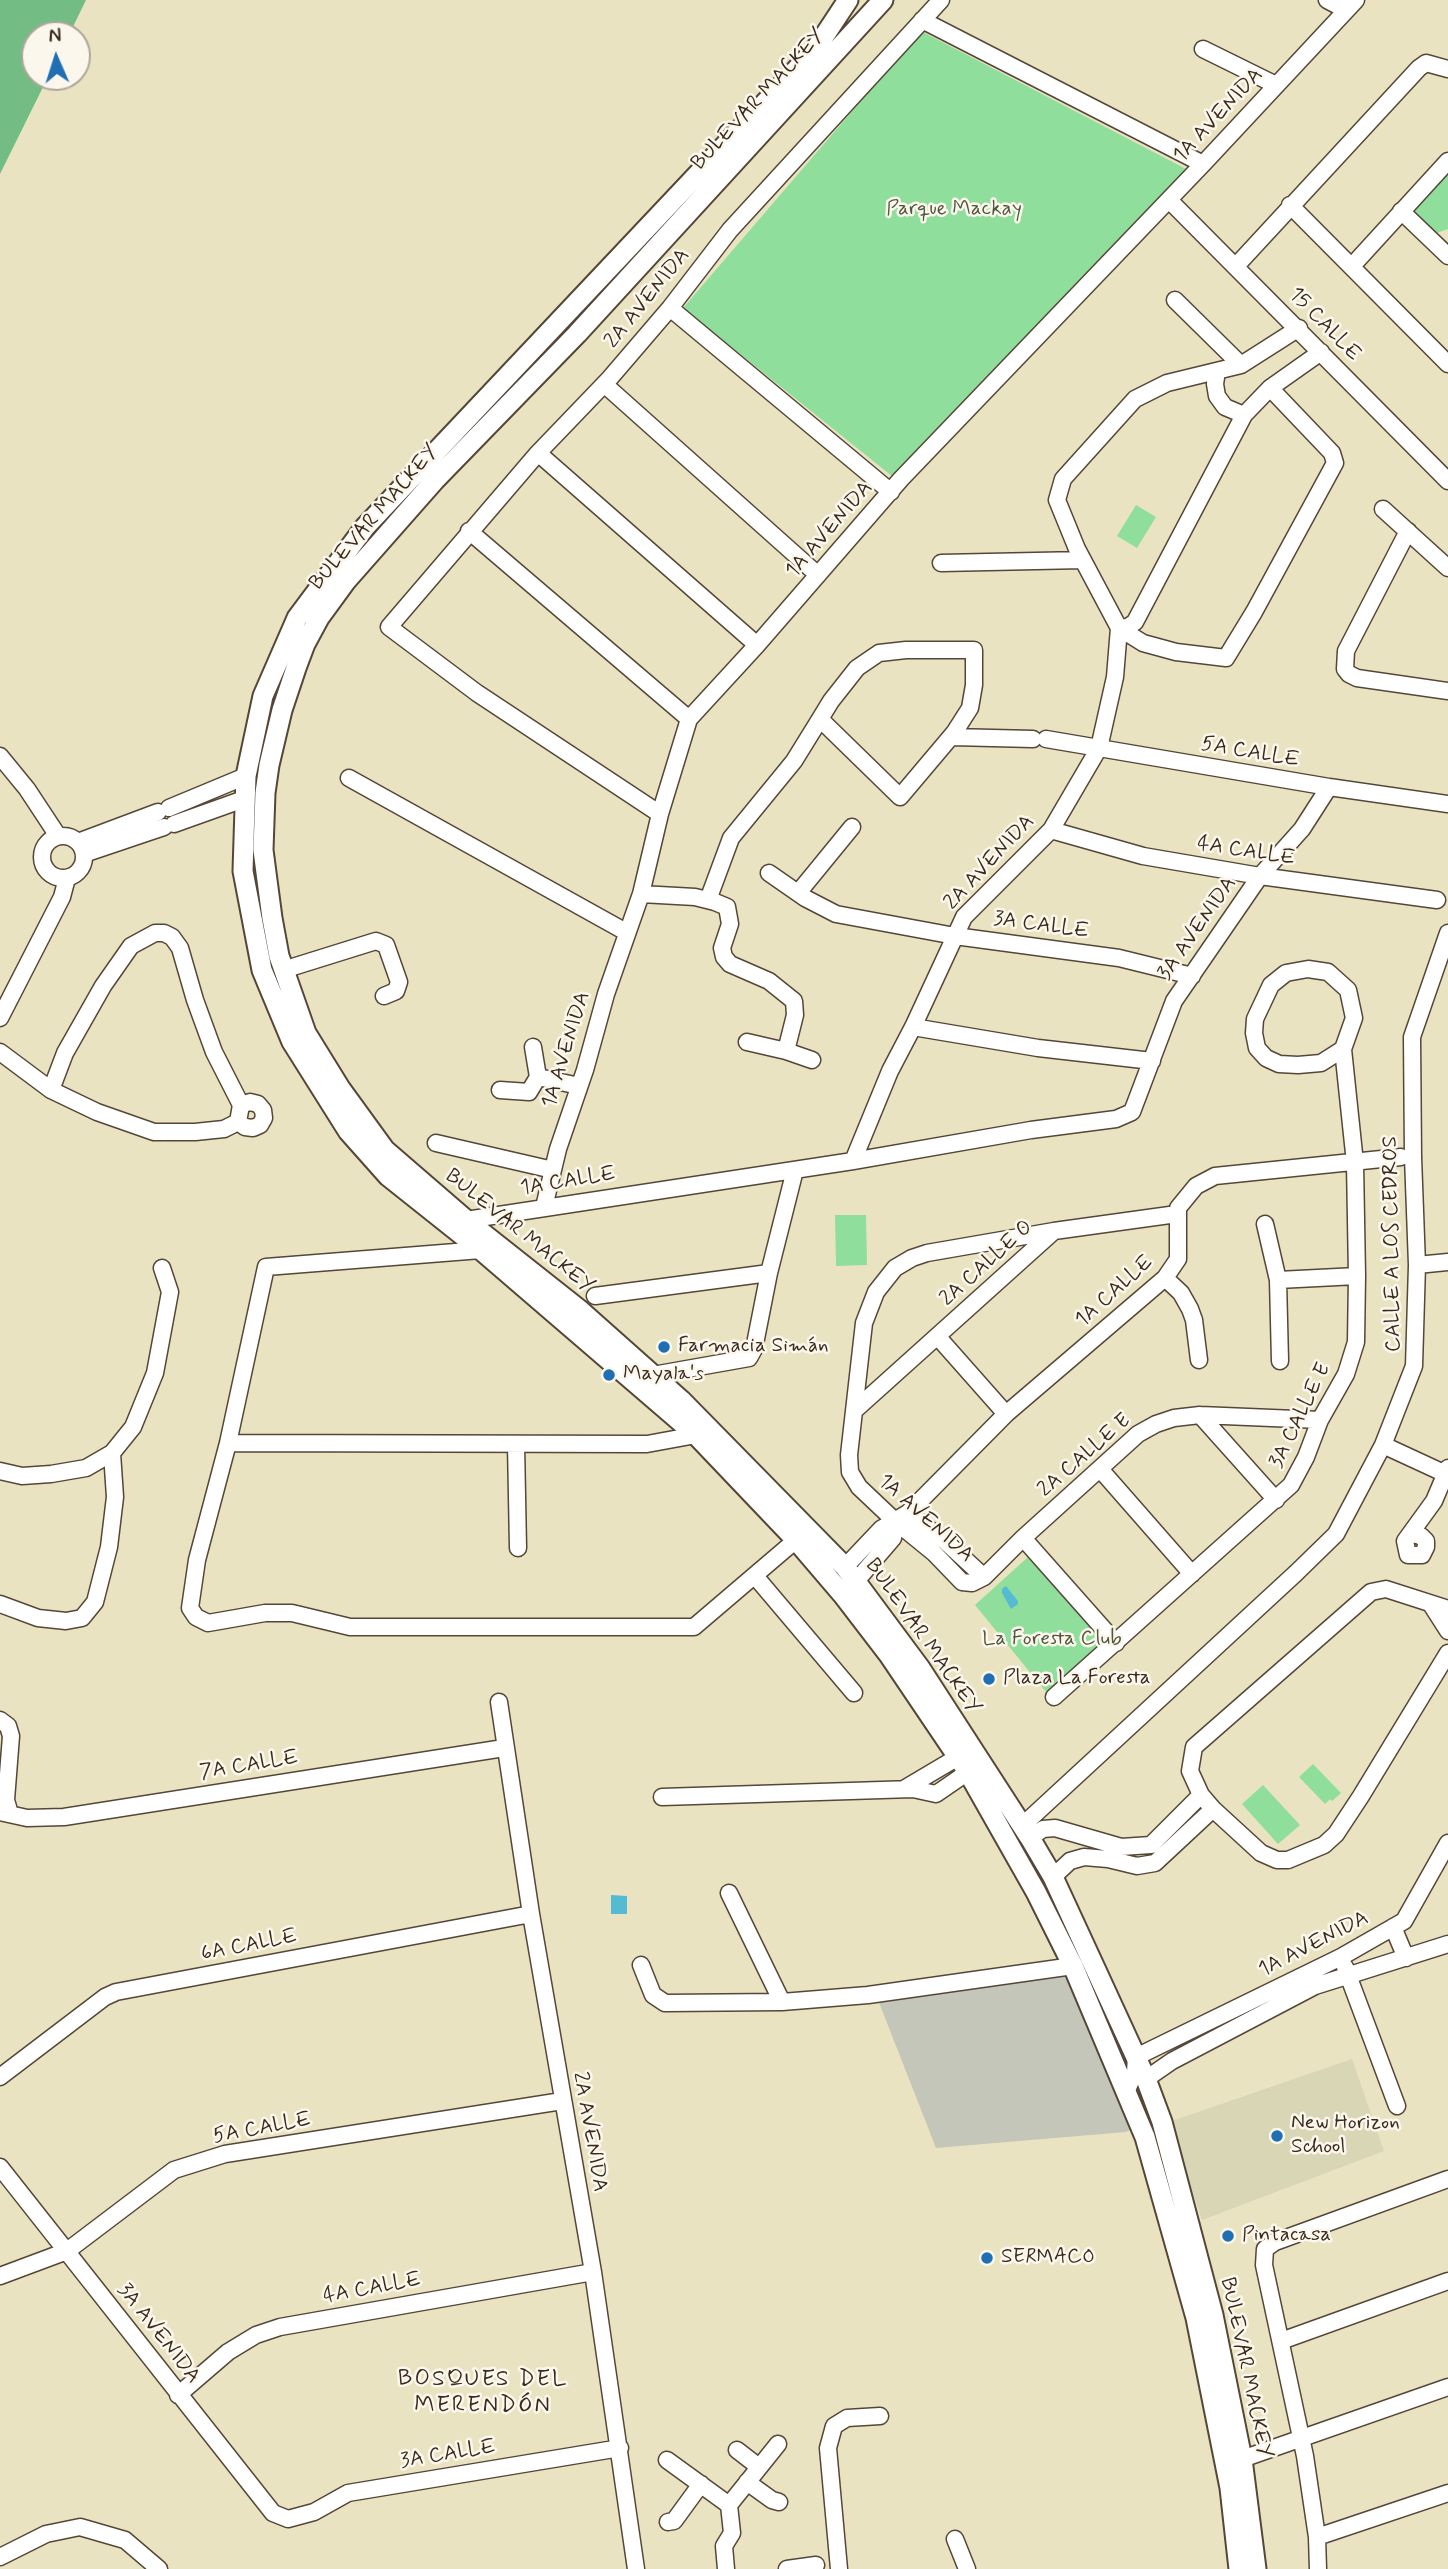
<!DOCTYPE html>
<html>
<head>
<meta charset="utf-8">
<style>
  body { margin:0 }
  #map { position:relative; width:1448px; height:2569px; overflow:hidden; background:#eae3c2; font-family:Mynerve,sans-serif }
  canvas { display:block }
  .north { position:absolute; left:21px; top:21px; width:70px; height:70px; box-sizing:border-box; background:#fbf7ec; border:2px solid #aea59a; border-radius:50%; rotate:357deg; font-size:19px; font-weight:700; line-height:28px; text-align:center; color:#3b2a1e }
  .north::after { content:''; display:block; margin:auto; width:24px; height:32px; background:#1f6fb2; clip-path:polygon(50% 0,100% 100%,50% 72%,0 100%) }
</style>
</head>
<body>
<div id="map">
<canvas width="1448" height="2569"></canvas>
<div class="north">N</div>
</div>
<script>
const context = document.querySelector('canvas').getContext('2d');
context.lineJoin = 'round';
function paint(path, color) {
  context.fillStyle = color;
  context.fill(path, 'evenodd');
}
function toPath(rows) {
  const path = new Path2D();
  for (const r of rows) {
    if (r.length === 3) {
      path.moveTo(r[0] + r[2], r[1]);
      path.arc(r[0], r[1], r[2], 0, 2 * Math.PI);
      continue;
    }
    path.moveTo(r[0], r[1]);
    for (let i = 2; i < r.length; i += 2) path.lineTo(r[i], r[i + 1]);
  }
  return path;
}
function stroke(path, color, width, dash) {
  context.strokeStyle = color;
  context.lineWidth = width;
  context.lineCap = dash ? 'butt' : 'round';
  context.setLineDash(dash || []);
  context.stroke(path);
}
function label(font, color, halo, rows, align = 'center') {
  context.font = font + ' Mynerve,sans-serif';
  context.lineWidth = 5;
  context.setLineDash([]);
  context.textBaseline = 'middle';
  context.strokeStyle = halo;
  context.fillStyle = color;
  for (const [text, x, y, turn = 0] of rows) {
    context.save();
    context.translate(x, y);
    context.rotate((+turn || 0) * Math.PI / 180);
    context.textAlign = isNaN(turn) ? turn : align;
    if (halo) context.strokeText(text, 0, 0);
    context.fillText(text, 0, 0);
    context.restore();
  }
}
paint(toPath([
  [1352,2059,1384,2151,1202,2220,1169,2122]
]), '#d8d6b5');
paint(toPath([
  [1072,1973,1132,2129,1126,2132,936,2148,878,2000]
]), '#c3c6b9');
paint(toPath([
  [921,31,1188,170,893,477,683,308],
  [1448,170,1448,229,1437,233,1410,211],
  [1136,505,1156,517,1137,548,1117,536],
  [835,1215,866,1215,867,1265,836,1266],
  [1028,1557,1108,1644,1047,1693,975,1605],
  [1313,1764,1341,1793,1332,1801,1330,1799,1325,1804,1299,1777],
  [1263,1785,1300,1825,1278,1844,1242,1804]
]), '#8fde9c');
paint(toPath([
  [0,0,86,0,69,35,35,35,35,77,48,77,0,174]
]), '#73bd84');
paint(toPath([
  [1006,1586,1018,1601,1018,1604,1011,1609,1002,1593,1002,1589],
  [611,1895,627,1896,627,1914,611,1914]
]), '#55bbd3');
const minor = toPath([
  [1327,0,1346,10],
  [922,20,1203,164],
  [1203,49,1276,85],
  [1169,200,1448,481],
  [1290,205,1448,364],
  [1401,211,1448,256],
  [1236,266,1419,68,1426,63,1448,69],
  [1352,266,1448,161],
  [1175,300,1241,365],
  [670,308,891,492],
  [1299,328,1241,365,1167,383,1135,399,1063,479,1057,500,1077,549,1119,628,1128,627,1135,622,1244,415,1270,388,1321,352],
  [1217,371,1215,384,1217,396,1225,407,1244,415],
  [604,384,818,575],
  [538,453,757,645],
  [1383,509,1448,568],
  [469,531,689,719],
  [1408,531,1346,651,1345,669,1349,674,1357,678,1448,691],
  [941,563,1083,560],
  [952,737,1033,739],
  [1046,739,1329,787,1448,804],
  [0,756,27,789,58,836],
  [349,778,626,932],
  [169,808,246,776],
  [660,814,477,693,389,627,538,453,610,378,670,308,730,230,941,0],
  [174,824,244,799],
  [1051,830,1143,856,1260,876,1437,900],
  [63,857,21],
  [78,842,158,812],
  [84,854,164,827],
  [769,873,805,898,836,914,955,936,1119,958,1192,976],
  [798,893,852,827],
  [641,894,695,897,715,902,727,907,730,924,722,948,724,957,730,964,769,981,794,1001,795,1015,786,1051,747,1042],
  [708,900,731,838,794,761,820,719,831,701,857,668,879,653,906,650,974,650,974,685,970,708,954,733,900,797,820,719],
  [1308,969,1328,972,1348,990,1354,1018,1343,1049,1321,1063,1298,1065,1279,1064,1266,1058,1257,1048,1254,1033,1255,1019,1271,985,1286,973,1308,969],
  [283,970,376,941,386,945,399,982,396,991,384,996],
  [0,1018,62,897,67,878],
  [913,1027,1038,1048,1152,1061],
  [533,1047,538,1077,579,1086],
  [786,1051,812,1060],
  [0,1052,51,1090,97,1112,154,1132,195,1132,224,1129,238,1122,241,1105,214,1052,195,1000,180,948,172,937,164,933,155,933,131,946,103,986,65,1053,51,1090],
  [500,1090,529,1092,538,1077],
  [238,1122,245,1127,253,1128,260,1125,264,1118,263,1110,258,1104,250,1102,241,1105],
  [436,1143,553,1170],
  [853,1161,890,1071,913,1027,964,917,1051,830,1099,748,1115,677,1119,628,1143,643,1176,652,1226,658,1254,612,1335,463,1332,453,1270,388],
  [544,1207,558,1149,585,1070,606,994,641,894,660,814,689,719,757,645,901,479,1203,164,1356,0],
  [1177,1214,1054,1231,927,1253,912,1258,895,1268,876,1292,864,1323,849,1455,850,1472,859,1487,896,1522,934,1553,962,1582,972,1583,984,1577,1023,1538,1138,1434,1156,1424,1174,1418,1200,1415,1320,1420],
  [466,1220,853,1161,1031,1130,1116,1119,1132,1112,1174,1001,1260,876,1302,829,1329,787],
  [1265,1224,1278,1280,1280,1361],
  [481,1250,266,1267,228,1443,197,1560,190,1608,196,1617,208,1623,265,1613,292,1613,350,1627,694,1627,796,1540],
  [1417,1265,1448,1262],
  [1165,1278,1181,1293,1190,1309,1194,1320,1199,1360],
  [1278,1280,1357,1276],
  [595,1296,769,1273],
  [937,1336,1006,1414],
  [653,1375,749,1358,754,1349,769,1273,795,1170],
  [855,1410,1054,1231],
  [1200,1415,1276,1500],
  [228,1443,647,1444,696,1435],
  [516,1444,518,1548],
  [1383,1445,1448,1475],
  [1100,1469,1192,1574],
  [0,1471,22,1476,51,1474,86,1468,112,1453,133,1427,155,1373,170,1292,162,1268],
  [908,1513,946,1542,984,1577],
  [1411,1534,1421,1536,1426,1541,1426,1547,1422,1555,1408,1555,1405,1541,1434,1501,1448,1468],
  [1023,1538,1116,1643],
  [845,1567,881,1529,908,1513,1006,1414,1165,1278,1178,1259,1178,1208,1196,1186,1215,1176,1401,1157],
  [755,1576,854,1693],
  [857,1580,893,1538,896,1522],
  [0,1604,38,1618,66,1621,82,1618,95,1602,109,1547,115,1497,112,1453],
  [1432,1606,1448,1631],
  [1448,1609,1386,1589,1371,1592,1194,1747,1190,1771,1201,1795,1213,1809,1261,1853,1277,1860,1288,1860,1324,1845,1336,1834,1361,1796,1448,1653],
  [1054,1697,1291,1485,1306,1457,1320,1420,1346,1374,1356,1342,1357,1276,1355,1163,1343,1049],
  [499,1702,531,1914,593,2272,636,2569],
  [0,1720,8,1726,11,1736,6,1800,10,1814],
  [904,1789,958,1757],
  [662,1797,913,1789,936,1794,968,1772],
  [0,1812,27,1818,64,1817,504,1748],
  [1022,1826,1296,1573,1336,1534,1383,1445,1414,1366,1417,1265,1413,1157,1412,1037,1448,933],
  [1030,1838,1043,1829,1055,1828,1121,1847,1151,1845,1201,1795],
  [1053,1877,1070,1861,1084,1857,1108,1859,1137,1866,1155,1863,1213,1809],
  [729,1893,782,2002],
  [1393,1927,1406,1958],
  [641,1965,653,1995,665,2003,782,2002,868,1995,1073,1966],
  [1345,1967,1397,2106],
  [0,2077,105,1997,116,1992,531,1914],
  [1146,2079,1172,2061,1315,1986,1448,1944],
  [1126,2092,1135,2072,1136,2057,1341,1957,1404,1921,1448,1843],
  [0,2167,273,2513,288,2519,314,2512,348,2493,620,2448],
  [0,2276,67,2251,174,2170,225,2154,562,2101],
  [1281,2341,1448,2281],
  [178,2395,228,2352,256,2335,280,2327,593,2272],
  [737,2450,759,2467],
  [1242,2459,1448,2387],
  [667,2460,729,2505,732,2533,724,2546,726,2569],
  [747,2482,772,2500,779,2502],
  [729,2505,778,2444],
  [668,2522,674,2521,701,2484],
  [1317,2537,1448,2493],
  [955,2539,967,2569],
  [0,2557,46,2534,80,2527,125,2540,159,2569],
  [787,2569,816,2565],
  [839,2569,828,2448,834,2426,847,2418,880,2416],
  [1318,2569,1317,2537,1305,2456,1264,2265,1265,2249,1275,2242,1448,2179]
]);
const major = toPath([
  [848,0,815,50,365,527,297,618,263,696,246,776,243,871,262,970,292,1042,348,1131,388,1176,481,1250,696,1435,796,1540,843,1595,889,1655,968,1772,1036,1892,1073,1966,1145,2137,1196,2318,1230,2488,1239,2569],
  [883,0,577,334,435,480,346,581,319,618,305,644,296,668,282,710,269,765,265,793,263,850,272,918,279,956,306,1033,340,1088,385,1150,466,1220,581,1311,681,1400,845,1567,920,1668,1030,1838,1053,1877,1095,1968,1146,2079,1162,2122,1213,2315,1242,2459,1256,2569]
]);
stroke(minor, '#554637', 19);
stroke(major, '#554637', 23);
stroke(minor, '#fff', 16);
stroke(major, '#fff', 19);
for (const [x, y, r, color] of [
  [664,1347,7,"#1f6fb2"],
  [609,1375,7,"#1f6fb2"],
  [989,1679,7,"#1f6fb2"],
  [1277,2136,7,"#1f6fb2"],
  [1228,2236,7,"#1f6fb2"],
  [987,2258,7,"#1f6fb2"]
]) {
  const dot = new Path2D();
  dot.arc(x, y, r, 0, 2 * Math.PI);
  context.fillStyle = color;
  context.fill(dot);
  stroke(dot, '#fbf7ec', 2.5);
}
label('21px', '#3b2a1e', '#fbf7ec', [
  ["BULEVAR MACKEY",759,100,-47],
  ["1A AVENIDA",1219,116,-47],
  ["2A AVENIDA",648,299,-51],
  ["15 CALLE",1324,325,46],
  ["BULEVAR MACKEY",375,518,-49],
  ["1A AVENIDA",830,530,-49],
  ["5A CALLE",1250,753,10],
  ["4A CALLE",1246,852,9],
  ["2A AVENIDA",990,863,-47],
  ["3A CALLE",1041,926,8],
  ["3A AVENIDA",1198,929,-55],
  ["1A AVENIDA",567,1050,-73],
  ["1A CALLE",568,1182,-9],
  ["BULEVAR MACKEY",519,1232,39],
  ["CALLE A LOS CEDROS",1393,1244,-91],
  ["2A CALLE O",987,1264,-42],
  ["1A CALLE",1115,1292,-42],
  ["3A CALLE E",1301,1416,-64],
  ["2A CALLE E",1085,1456,-41],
  ["1A AVENIDA",925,1519,42],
  ["BULEVAR MACKEY",922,1637,55],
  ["7A CALLE",249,1766,-9],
  ["1A AVENIDA",1314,1945,-27],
  ["6A CALLE",249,1946,-11],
  ["5A CALLE",262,2129,-10],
  ["2A AVENIDA",589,2132,80],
  ["4A CALLE",372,2289,-10],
  ["3A AVENIDA",158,2334,52],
  ["BULEVAR MACKEY",1245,2368,78],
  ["3A CALLE",448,2455,-9]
]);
label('21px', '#50573e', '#fbf7ec', [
  ["Parque Mackay",954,210],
  ["La Foresta Club",1052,1640]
]);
label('21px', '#3b2a1e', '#fbf7ec', [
  ["Farmacia Simán",678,1347],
  ["Mayala's",623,1375],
  ["Plaza La Foresta",1003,1679],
  ["New Horizon",1291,2124],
  ["School",1291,2148],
  ["Pintacasa",1242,2236],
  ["SERMACO",1001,2258]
], 'left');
context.letterSpacing = '2px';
label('23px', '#3b2a1e', '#fbf7ec', [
  ["BOSQUES DEL",483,2380],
  ["MERENDÓN",483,2406]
]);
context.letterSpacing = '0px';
</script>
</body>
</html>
